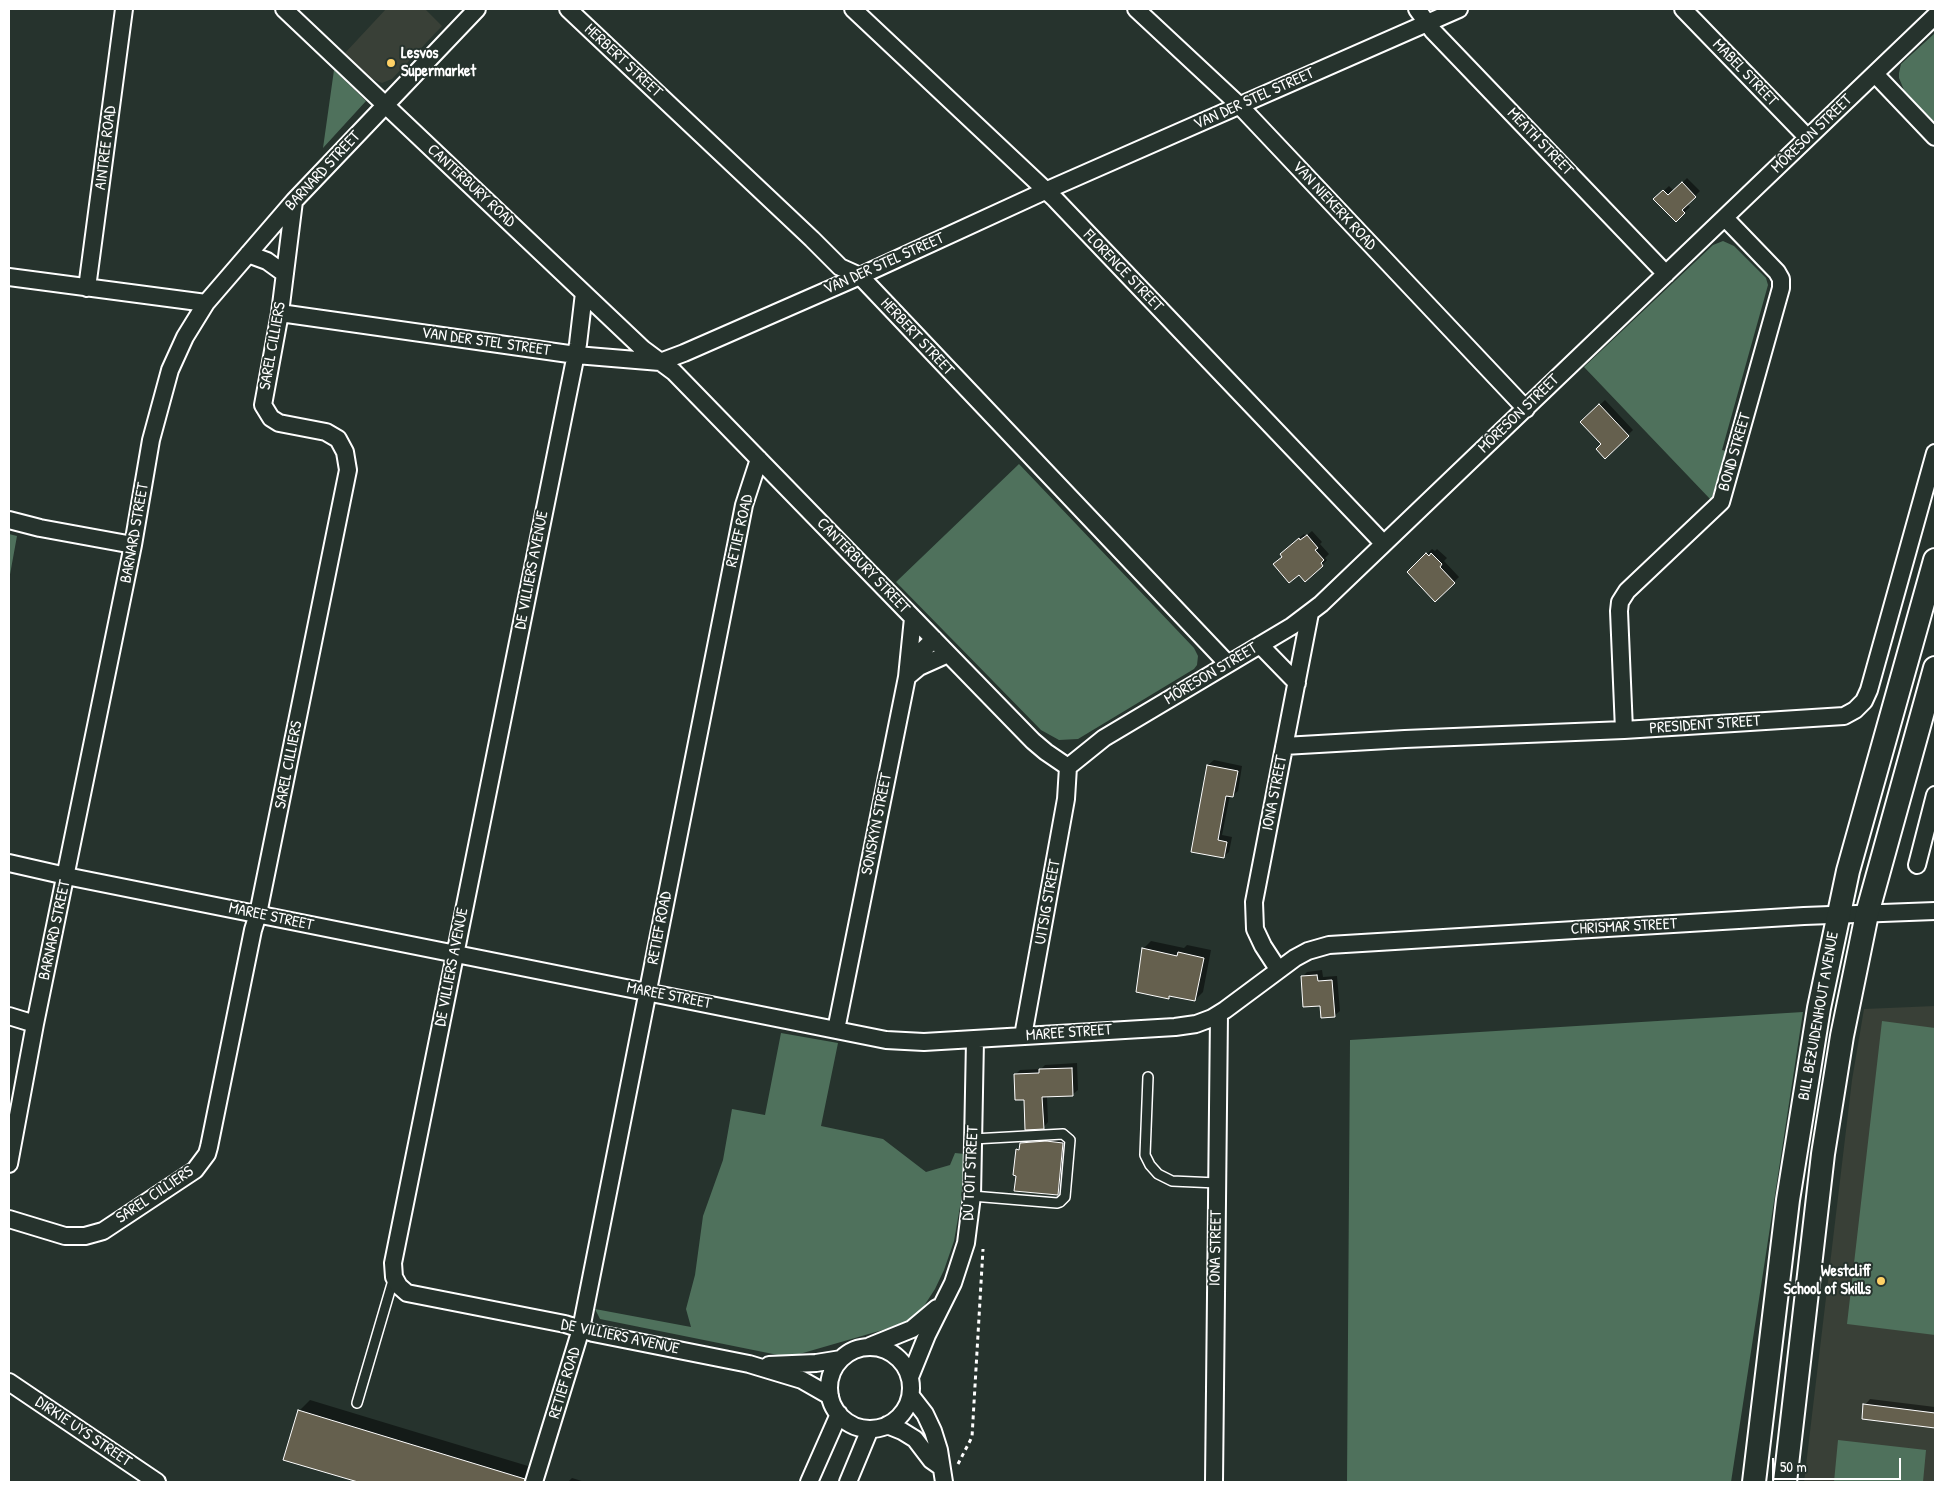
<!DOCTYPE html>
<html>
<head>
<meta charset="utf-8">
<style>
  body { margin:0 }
  #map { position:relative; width:1944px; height:1491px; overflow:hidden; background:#26332d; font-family:"Patrick Hand",sans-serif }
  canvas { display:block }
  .frame { position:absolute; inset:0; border:10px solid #fff; pointer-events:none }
  .scale { position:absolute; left:1772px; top:1458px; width:129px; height:22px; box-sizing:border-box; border:2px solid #fff; border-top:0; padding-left:6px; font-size:15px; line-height:18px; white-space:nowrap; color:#fff; -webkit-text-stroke:4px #26332d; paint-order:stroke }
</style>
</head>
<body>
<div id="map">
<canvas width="1944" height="1491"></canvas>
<div class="frame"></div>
<div class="scale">50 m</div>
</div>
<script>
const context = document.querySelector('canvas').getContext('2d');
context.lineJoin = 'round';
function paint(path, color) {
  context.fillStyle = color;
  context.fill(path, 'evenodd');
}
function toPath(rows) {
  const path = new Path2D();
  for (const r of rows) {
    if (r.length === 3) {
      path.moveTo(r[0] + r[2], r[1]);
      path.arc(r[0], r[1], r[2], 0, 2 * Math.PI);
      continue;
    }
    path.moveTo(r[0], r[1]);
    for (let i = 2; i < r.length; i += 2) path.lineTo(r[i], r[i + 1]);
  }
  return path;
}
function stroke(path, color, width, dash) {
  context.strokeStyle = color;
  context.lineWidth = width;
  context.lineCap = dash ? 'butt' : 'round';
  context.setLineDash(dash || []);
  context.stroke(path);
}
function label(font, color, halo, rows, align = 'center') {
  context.font = font + ' "Patrick Hand",sans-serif';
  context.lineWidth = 4;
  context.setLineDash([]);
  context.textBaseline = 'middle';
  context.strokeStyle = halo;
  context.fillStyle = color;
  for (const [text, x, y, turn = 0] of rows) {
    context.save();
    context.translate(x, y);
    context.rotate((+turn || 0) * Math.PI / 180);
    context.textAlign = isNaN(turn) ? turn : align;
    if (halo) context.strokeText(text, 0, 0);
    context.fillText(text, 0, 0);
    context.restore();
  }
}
paint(toPath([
  [386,9,425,9,442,26,392,79,382,83,372,79,345,53],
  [1935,1006,1935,1482,1804,1482,1852,1080,1864,1009]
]), '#394037');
paint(toPath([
  [1935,33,1935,123,1904,90,1899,78,1899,73,1901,64],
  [334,70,366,101,323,148],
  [1723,241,1734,246,1766,278,1768,285,1722,450,1726,451,1711,500,1584,367,1713,245],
  [1019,464,1194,648,1198,656,1197,665,1194,669,1078,739,1059,740,1041,730,896,582],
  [9,534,17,536,9,580],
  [1803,1012,1731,1482,1347,1482,1350,1040],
  [1882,1021,1935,1028,1935,1335,1847,1324],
  [781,1033,838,1043,821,1126,883,1139,926,1172,950,1165,955,1153,965,1154,961,1201,954,1241,944,1270,935,1289,922,1309,907,1321,886,1329,796,1355,783,1356,600,1319,595,1309,691,1327,686,1309,695,1275,703,1216,723,1160,732,1109,765,1115],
  [1838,1440,1926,1450,1923,1482,1834,1482]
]), '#4f715c');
paint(toPath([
  [1687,178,1700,191,1687,204,1690,207,1676,220,1655,199,1669,186,1674,191],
  [1605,400,1633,430,1605,457,1602,444,1582,422],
  [1312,531,1322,542,1320,544,1329,554,1325,558,1327,560,1322,565,1283,556,1287,549,1304,534,1306,536],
  [1432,549,1435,551,1437,549,1447,558,1444,561,1459,577,1435,600,1409,572],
  [1214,760,1242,766,1238,791,1232,796,1230,795,1222,835,1232,837,1229,852,1223,857,1192,851,1208,765],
  [1151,941,1184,948,1187,945,1211,950,1203,992,1195,1000,1171,995,1168,998,1143,949],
  [1322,970,1323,977,1337,976,1340,1011,1334,1016,1322,1004,1302,977,1307,972],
  [1077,1063,1078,1090,1072,1095,1047,1096,1048,1122,1043,1128,1025,1098,1015,1075,1020,1070,1041,1069,1045,1065],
  [1030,1135,1071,1136,1064,1187,1056,1195,1016,1190,1018,1150],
  [1870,1399,1935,1407,1935,1426,1863,1418,1865,1405],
  [310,1400,528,1466,523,1482,362,1482,285,1459,299,1411],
  [572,1478,585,1482,568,1482]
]), '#0007');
const building = toPath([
  [1682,182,1696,197,1682,210,1685,213,1676,222,1653,199,1663,190,1668,195,1682,182],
  [1599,404,1629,436,1605,459,1596,449,1601,444,1580,422,1599,404],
  [1307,535,1318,548,1315,550,1324,560,1321,563,1323,566,1305,582,1299,575,1289,583,1273,564,1282,557,1280,554,1299,538,1300,540,1307,535],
  [1426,553,1429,556,1431,553,1442,564,1440,567,1455,583,1435,602,1407,572,1426,553],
  [1207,765,1238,771,1233,797,1226,796,1218,840,1227,842,1224,858,1191,852,1207,765],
  [1142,948,1177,956,1178,952,1204,958,1195,1001,1169,996,1169,999,1136,992,1142,948],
  [1317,975,1318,981,1332,980,1335,1017,1321,1018,1320,1006,1303,1007,1301,976,1317,975],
  [1072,1068,1073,1096,1042,1097,1044,1129,1025,1130,1024,1100,1015,1100,1014,1074,1039,1073,1039,1069,1072,1068],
  [1046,1141,1063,1143,1058,1195,1014,1191,1016,1176,1013,1175,1016,1149,1019,1150,1020,1143,1046,1141],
  [1863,1404,1935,1413,1935,1428,1862,1419,1863,1404],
  [298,1410,525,1479,524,1482,358,1482,283,1460,298,1410]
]);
paint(building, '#65604e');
stroke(building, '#fff', 1);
const lane = toPath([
  [1148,1077,1145,1155,1150,1165,1158,1174,1172,1181,1217,1183],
  [972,1196,1057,1203,1060,1202,1065,1197,1070,1140,1063,1134,973,1139],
  [357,1403,394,1277]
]);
const street = toPath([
  [284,9,643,349,674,372,1033,741,1046,752,1068,767],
  [568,9,812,239,840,267,860,276,1228,664],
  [853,9,1055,199,1383,543],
  [1136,9,1239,105,1526,409],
  [1417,9,1433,31,1666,274],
  [1683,9,1807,137],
  [1875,74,1935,137],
  [248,254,267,261,285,274],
  [9,277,206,303],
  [87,288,124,9],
  [584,293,578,344,393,1263,394,1277,399,1286,407,1293,565,1324,593,1333,749,1364,802,1380,830,1396],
  [280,313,576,355,660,362,684,353,860,276,1045,191,1459,9],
  [9,520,40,528,133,545],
  [1260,645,1297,683],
  [910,671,919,654,934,639],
  [907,677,919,667,948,654],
  [1624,730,1619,611,1620,602,1627,591,1721,502,1781,288,1781,279,1777,272,1725,218],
  [1284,746,1405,739,1624,730,1844,716,1855,710,1864,701,1869,690,1935,453],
  [1068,767,1104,738,1292,626,1321,604,1935,16],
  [9,863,66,876,886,1040,924,1042,1175,1027,1196,1024,1212,1018,1225,1010,1295,958,1308,951,1329,945,1804,916,1935,911],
  [1917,865,1935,795],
  [1278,969,1263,946,1255,929,1254,902,1310,613],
  [9,1016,35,1024],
  [836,1030,907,677,913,618],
  [1023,1036,1066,799,1068,767],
  [9,1164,35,1024,133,545,151,440,170,370,185,337,206,303,294,201,477,9],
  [9,1219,65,1236,85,1236,103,1231,195,1170,207,1154,209,1147,253,930,258,914,348,470,345,452,338,439,326,432,279,423,271,418,263,405,280,313,294,201],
  [870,1346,912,1329,937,1308],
  [870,1388,41],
  [769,1365,816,1363,841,1359],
  [910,1377,927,1335,953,1283,966,1243,972,1196,975,1040],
  [9,1382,157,1482],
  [911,1396,925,1414,933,1431,939,1450,944,1482],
  [887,1425,902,1431,915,1439,931,1460,941,1467],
  [534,1482,581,1329,744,505,759,459],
  [809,1482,839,1414],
  [848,1482,870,1429],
  [1214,1482,1219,1014]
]);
const secondary = toPath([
  [1754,1482,1788,1200,1819,1008,1848,871,1935,560],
  [1785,1482,1823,1154,1842,1036,1867,914,1935,668]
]);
stroke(lane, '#fff', 12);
stroke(street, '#fff', 20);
stroke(secondary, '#fff', 26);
stroke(toPath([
  [958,1464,972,1437,983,1249]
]), '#fff', 3, [4, 4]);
stroke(lane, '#26332d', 9);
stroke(street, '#26332d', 16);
stroke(secondary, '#26332d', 22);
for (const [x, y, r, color] of [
  [391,63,5,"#ffd166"],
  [1881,1281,5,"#ffd166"]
]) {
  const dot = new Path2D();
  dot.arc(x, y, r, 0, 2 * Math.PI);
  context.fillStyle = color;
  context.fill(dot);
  stroke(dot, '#26332d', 2);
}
label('bold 16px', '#fff', '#26332d', [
  ["Lesvos",401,54],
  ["Supermarket",401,72],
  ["Westcliff",1871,1272,"right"],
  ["School of Skills",1871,1290,"right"]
], 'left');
label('16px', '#fff', '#26332d', [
  ["HERBERT STREET",623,61,43],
  ["MABEL STREET",1745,73,46],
  ["VAN DER STEL STREET",1254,99,-24],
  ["MÔRESON STREET",1812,134,-44],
  ["MEATH STREET",1540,142,46],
  ["AINTREE ROAD",106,148,-83],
  ["BARNARD STREET",323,171,-47],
  ["CANTERBURY ROAD",471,186,43],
  ["VAN NIEKERK ROAD",1334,206,47],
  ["VAN DER STEL STREET",884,264,-24],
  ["FLORENCE STREET",1123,271,46],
  ["HERBERT STREET",917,337,47],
  ["VAN DER STEL STREET",486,342,8],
  ["SAREL CILLIERS",273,346,-80],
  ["MÔRESON STREET",1519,414,-44],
  ["BOND STREET",1735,452,-74],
  ["RETIEF ROAD",740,531,-77],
  ["BARNARD STREET",135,533,-80],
  ["CANTERBURY STREET",863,566,46],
  ["DE VILLIERS AVENUE",532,570,-79],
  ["MÔRESON STREET",1211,674,-31],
  ["PRESIDENT STREET",1705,725,-4],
  ["SAREL CILLIERS",289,765,-79],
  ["IONA STREET",1275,793,-79],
  ["SONSKYN STREET",877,824,-79],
  ["UITSIG STREET",1048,902,-80],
  ["MAREE STREET",271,917,12],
  ["CHRISMAR STREET",1624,927,-3],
  ["RETIEF ROAD",660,928,-79],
  ["BARNARD STREET",55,930,-78],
  ["DE VILLIERS AVENUE",452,967,-79],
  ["MAREE STREET",669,996,11],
  ["BILL BEZUIDENHOUT AVENUE",1819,1016,-80],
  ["MAREE STREET",1069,1033,-4],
  ["DU TOIT STREET",971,1173,-87],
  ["SAREL CILLIERS",155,1195,-34],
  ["IONA STREET",1216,1248,-89],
  ["DE VILLIERS AVENUE",620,1337,12],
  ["RETIEF ROAD",565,1383,-73],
  ["DIRKIE UYS STREET",83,1432,34]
]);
</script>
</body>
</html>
